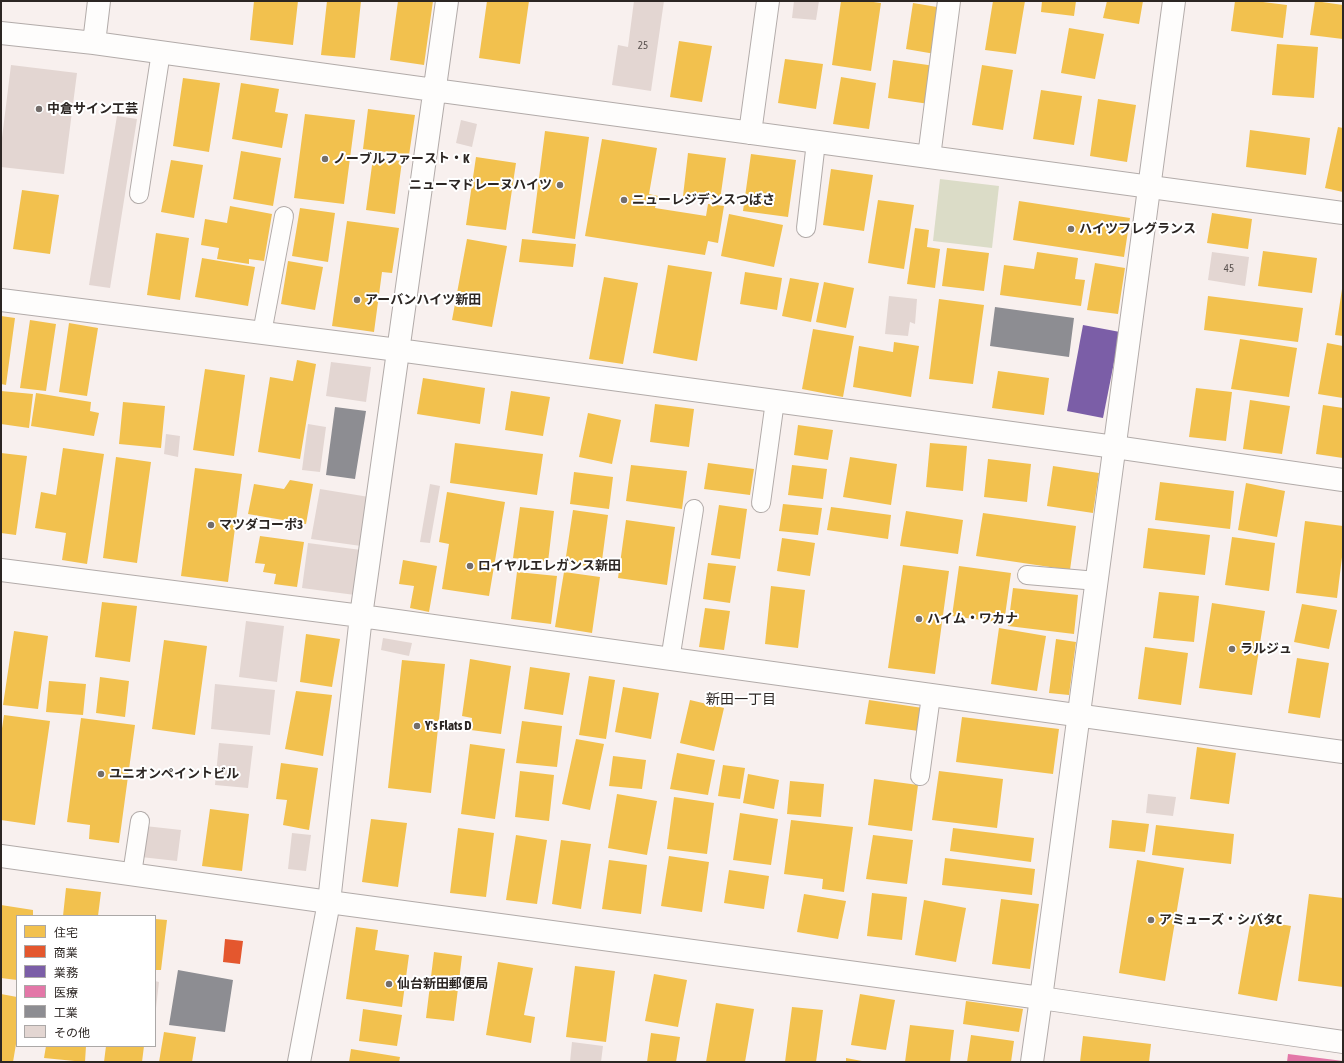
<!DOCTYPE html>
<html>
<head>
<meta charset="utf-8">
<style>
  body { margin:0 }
  #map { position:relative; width:1344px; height:1063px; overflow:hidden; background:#f8f0ee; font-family:"Asap Condensed","Noto Sans JP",sans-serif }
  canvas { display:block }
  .frame { position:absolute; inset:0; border:2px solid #2c2623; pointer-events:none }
  .legend { position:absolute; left:16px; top:915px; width:140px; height:132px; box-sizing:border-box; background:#fff; border:1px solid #aba8a7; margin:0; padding:5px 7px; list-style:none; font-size:12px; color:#2c2623 }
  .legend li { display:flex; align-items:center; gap:8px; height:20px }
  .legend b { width:20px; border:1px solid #aba8a7 }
</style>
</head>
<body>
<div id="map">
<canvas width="1344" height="1063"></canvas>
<div class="frame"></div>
<ul class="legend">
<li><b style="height:11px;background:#f2c14e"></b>住宅</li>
<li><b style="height:11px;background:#e4572e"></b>商業</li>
<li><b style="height:11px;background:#7b5ea7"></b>業務</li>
<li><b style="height:11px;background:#e377a8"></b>医療</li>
<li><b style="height:11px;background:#8d8d92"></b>工業</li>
<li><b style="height:11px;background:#e3d6d2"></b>その他</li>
</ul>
</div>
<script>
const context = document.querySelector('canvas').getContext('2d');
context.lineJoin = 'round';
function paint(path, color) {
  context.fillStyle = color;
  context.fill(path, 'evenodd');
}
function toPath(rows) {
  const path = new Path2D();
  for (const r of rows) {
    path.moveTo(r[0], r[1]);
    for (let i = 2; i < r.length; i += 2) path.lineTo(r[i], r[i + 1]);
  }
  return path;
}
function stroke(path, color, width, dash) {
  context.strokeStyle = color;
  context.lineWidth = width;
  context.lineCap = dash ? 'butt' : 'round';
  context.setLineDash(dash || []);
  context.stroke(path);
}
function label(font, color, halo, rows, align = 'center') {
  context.font = font + ' "Asap Condensed","Noto Sans JP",sans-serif';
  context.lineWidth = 4;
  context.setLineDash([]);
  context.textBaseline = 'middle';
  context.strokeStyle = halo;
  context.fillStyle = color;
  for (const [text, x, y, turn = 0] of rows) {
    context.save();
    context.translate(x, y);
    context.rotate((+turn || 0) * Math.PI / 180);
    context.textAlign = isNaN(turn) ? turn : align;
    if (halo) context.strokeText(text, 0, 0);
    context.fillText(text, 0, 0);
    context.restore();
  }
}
paint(toPath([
  [940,179,999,186,992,248,933,241]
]), '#dbdcc7');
paint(toPath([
  [254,1,298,1,293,45,250,40],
  [327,1,361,1,355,58,321,55],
  [398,1,433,1,424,65,390,60],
  [487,1,529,1,520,64,479,58],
  [841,1,866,1,881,3,871,71,832,65],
  [993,1,1025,1,1016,54,985,50],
  [1042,1,1076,1,1074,16,1041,12],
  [1107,1,1143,1,1139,24,1103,18],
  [1235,1,1255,1,1287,5,1283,38,1231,31],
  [1315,1,1343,5,1343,39,1310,35],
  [913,3,943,8,935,54,906,49],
  [1069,28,1104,34,1095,79,1061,73],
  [679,41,712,46,702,102,670,97],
  [1277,44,1318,47,1314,98,1272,95],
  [785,59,823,64,816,109,778,103],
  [893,60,935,66,929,104,888,98],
  [982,65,1013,70,1003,130,972,125],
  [841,77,876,83,869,129,833,124],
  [183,78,220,83,209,152,173,146],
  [241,83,279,89,275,112,288,114,282,148,232,139],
  [1041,90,1082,96,1074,145,1033,139],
  [1098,99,1136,105,1127,162,1090,156],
  [368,109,415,115,409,155,363,149],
  [305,114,355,120,344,204,294,198],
  [1338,127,1343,128,1343,192,1325,188],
  [1250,130,1310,138,1306,175,1246,167],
  [545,131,589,137,575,239,532,233],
  [602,139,657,148,649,194,658,196,655,208,706,216,708,204,724,206,718,243,708,241,705,255,585,236],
  [241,151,281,158,273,206,233,199],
  [688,153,726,158,720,200,683,196],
  [751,154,796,160,788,217,743,211],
  [476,157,516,163,506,230,466,225],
  [373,158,402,161,395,214,366,210],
  [171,160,203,165,194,218,161,212],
  [831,169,873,175,864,231,823,225],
  [22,190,59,195,50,254,13,249],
  [878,200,914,205,904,269,868,263],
  [1019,201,1130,218,1124,257,1013,240],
  [230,206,272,214,264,261,249,259,249,264,217,259,219,248,201,245,205,219,227,223],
  [300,208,335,213,328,262,292,256],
  [1212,213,1252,219,1248,249,1207,243],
  [729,214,783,225,774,267,721,256],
  [347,221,399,228,392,273,382,272,374,332,332,326],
  [915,228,929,230,927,247,940,249,935,288,907,284],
  [156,233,189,238,180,300,147,295],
  [467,239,507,246,492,327,452,320],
  [522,239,576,244,573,267,519,262],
  [947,248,989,253,984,291,942,286],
  [1263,251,1317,258,1312,293,1258,286],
  [1037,252,1078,258,1075,279,1085,280,1081,306,1000,295,1004,265,1034,269],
  [202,258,255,267,248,306,195,297],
  [288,261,323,267,315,310,281,304],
  [1095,263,1125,268,1118,314,1087,310],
  [668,265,712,272,697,361,653,353],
  [745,272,782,278,777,310,740,304],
  [604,277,638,283,623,364,589,359],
  [790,278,819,283,811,322,782,316],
  [824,282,854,288,846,328,816,322],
  [1342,289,1343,289,1343,336,1335,335],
  [1208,296,1303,308,1298,342,1204,330],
  [939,299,984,305,973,384,929,379],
  [1,316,15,318,6,385,1,384],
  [30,320,56,324,46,391,20,388],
  [69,323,98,328,87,396,59,392],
  [813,329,854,336,843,397,802,389],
  [1240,339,1297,348,1289,397,1231,389],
  [894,342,919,346,911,397,853,387,859,346,893,352],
  [1327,343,1343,346,1343,398,1318,394],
  [297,360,316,364,300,459,258,452,270,377,293,381],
  [205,369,245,375,234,456,193,450],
  [998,371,1049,378,1044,415,992,408],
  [423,378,485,388,480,424,417,414],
  [1196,388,1232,392,1226,441,1189,437],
  [1,391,33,394,29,428,1,424],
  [511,391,550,397,543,436,505,430],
  [36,393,91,402,90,411,99,413,94,436,31,426],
  [1250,400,1290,406,1282,454,1243,449],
  [123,402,165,406,161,448,119,444],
  [655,404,694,409,689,447,650,442],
  [1323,405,1343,408,1343,458,1316,454],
  [588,413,621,420,612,464,579,457],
  [798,425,833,430,828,460,794,455],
  [455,443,543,454,537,495,450,483],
  [930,443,967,446,963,491,926,487],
  [63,448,104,454,87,564,62,560,66,533,35,528,41,492,56,495],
  [1,453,27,456,16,535,1,533],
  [116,457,151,462,137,563,103,558],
  [850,457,897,464,891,505,843,497],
  [988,459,1031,464,1027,502,984,497],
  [708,463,754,469,750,495,704,489],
  [631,465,687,471,682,509,626,501],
  [792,465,827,469,823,499,788,495],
  [1053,466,1099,473,1093,513,1047,506],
  [195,468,242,474,228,582,181,576],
  [574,472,613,477,609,509,570,504],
  [290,480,313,484,306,524,248,514,254,484,284,489],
  [1160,482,1234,491,1230,529,1155,520],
  [1246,483,1285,491,1277,537,1238,530],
  [447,492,505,502,489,596,442,589,449,544,439,542],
  [783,504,822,508,818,535,779,531],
  [719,505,747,509,740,559,711,555],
  [520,507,554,511,548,562,513,558],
  [831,507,891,515,888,539,827,530],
  [573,510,608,515,601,568,565,563],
  [906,511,963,520,958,554,900,546],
  [983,513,1076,526,1070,570,976,556],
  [626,520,675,527,667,585,618,578],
  [1305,521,1343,526,1343,549,1337,598,1296,593],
  [1148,528,1210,535,1205,575,1143,568],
  [260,536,304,542,297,587,274,584,276,574,263,572,265,564,255,563],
  [1232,537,1275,543,1269,591,1225,585],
  [782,538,815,543,810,576,777,571],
  [403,560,437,566,429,612,410,608,414,586,399,584],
  [708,563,736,566,730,603,703,599],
  [903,565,949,571,935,674,888,668],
  [959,566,1011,573,1004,623,952,616],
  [517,572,557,576,551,624,511,619],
  [564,572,600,577,592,633,555,627],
  [771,586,805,590,798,648,765,644],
  [1013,588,1078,595,1074,634,1008,626],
  [1159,592,1199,596,1194,642,1153,638],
  [102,602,137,606,130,662,95,657],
  [1212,603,1265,611,1252,695,1199,688],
  [1302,604,1337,610,1329,649,1294,642],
  [705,608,730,611,724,650,699,647],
  [999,628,1046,636,1037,691,991,684],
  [14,631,48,636,38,709,3,705],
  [306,634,340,639,332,687,300,682],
  [1056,639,1076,642,1069,695,1049,693],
  [164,640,207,646,195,735,152,729],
  [1145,647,1188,653,1181,705,1138,699],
  [1297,658,1329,663,1320,718,1288,713],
  [470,659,511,666,501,734,471,730,472,718,462,716],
  [402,660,445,664,431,793,388,788],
  [530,667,570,673,563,715,524,709],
  [589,676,615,680,606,739,579,735],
  [100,677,129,681,125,717,96,713],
  [49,681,86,684,83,715,46,712],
  [623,687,659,693,651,739,615,732],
  [296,691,332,695,323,756,285,749],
  [690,700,724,708,714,751,680,743],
  [869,700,923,708,919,731,865,724],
  [4,715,50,721,35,825,1,820,1,735],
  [962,717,1059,729,1053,774,956,762],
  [81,718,135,725,119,843,89,839,90,825,67,822],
  [522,721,562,726,557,767,516,763],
  [576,739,604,744,590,810,562,804],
  [470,744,505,749,495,819,461,814],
  [1197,747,1236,753,1229,804,1190,799],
  [677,753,715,760,708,795,670,789],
  [613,756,646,760,642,789,609,786],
  [281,763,318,768,309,830,283,825,287,800,276,799],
  [723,765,745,768,740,799,718,796],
  [520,771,554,775,549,821,515,817],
  [939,771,1003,779,997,828,932,820],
  [748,774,779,780,774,809,743,803],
  [874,779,918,785,912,831,868,825],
  [790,781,824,784,821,817,787,814],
  [617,794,657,801,647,855,608,848],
  [674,797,714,803,707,854,667,849],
  [210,809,249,814,242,871,202,866],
  [740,813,778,819,771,865,733,860],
  [371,819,407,823,398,887,362,882],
  [791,820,853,827,844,892,822,889,823,879,784,874],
  [1112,820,1149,824,1145,852,1109,848],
  [1156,825,1234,834,1231,864,1152,855],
  [458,828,494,833,486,897,450,893],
  [953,828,1034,838,1031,862,950,851],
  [516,835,547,840,537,904,506,900],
  [873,835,913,840,907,884,866,879],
  [561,840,591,844,581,909,552,904],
  [669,856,709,862,702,912,661,906],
  [945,858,1035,869,1032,895,942,885],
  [609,860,647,865,641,914,602,909],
  [1137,860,1184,868,1165,981,1119,973],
  [729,870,769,876,764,909,724,903],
  [66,888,101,892,98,916,63,916],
  [872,893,907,897,902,940,867,936],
  [804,894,846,901,838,939,797,932],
  [1309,894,1343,898,1343,987,1298,981],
  [1001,899,1039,904,1030,969,992,964],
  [924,900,966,908,956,962,915,955],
  [1,905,33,910,33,916,17,916,17,980,1,978],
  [155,919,167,920,161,970,155,970],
  [1251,919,1291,926,1277,1001,1238,994],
  [356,927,378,930,375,950,409,955,402,1007,346,999],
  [434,952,462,956,454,1021,426,1018],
  [498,962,533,968,524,1015,535,1017,531,1043,486,1035],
  [575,966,615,971,606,1042,566,1037],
  [654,974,687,980,678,1027,645,1021],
  [1,994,17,997,17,1038,13,1062,1,1062],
  [860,994,895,1000,886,1050,851,1045],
  [966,1001,1023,1009,1019,1032,963,1024],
  [716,1003,754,1009,745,1062,706,1062],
  [792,1007,823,1010,816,1062,785,1062],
  [363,1009,402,1015,397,1046,359,1041],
  [910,1025,954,1030,950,1062,905,1062],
  [164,1032,196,1037,192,1062,159,1062],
  [651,1033,680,1037,676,1062,647,1062],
  [971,1035,1014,1041,1011,1062,967,1062],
  [1083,1036,1151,1044,1149,1062,1080,1062],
  [46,1046,86,1046,85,1062,44,1058],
  [106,1046,144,1046,142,1062,104,1062],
  [351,1049,400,1057,399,1062,349,1062],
  [846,1058,862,1061,862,1062,846,1062]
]), '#f2c14e');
paint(toPath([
  [225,939,243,941,240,964,223,962]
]), '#e4572e');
paint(toPath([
  [1083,325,1120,332,1103,418,1067,411]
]), '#7b5ea7');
paint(toPath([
  [1288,1054,1343,1061,1343,1062,1287,1062]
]), '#e377a8');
paint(toPath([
  [995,307,1074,318,1069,357,990,346],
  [335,407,366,411,355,479,326,475],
  [178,970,233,980,225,1032,169,1025]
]), '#8d8d92');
paint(toPath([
  [634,1,664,1,651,91,612,85,618,45,628,47],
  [794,1,819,1,816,20,792,18],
  [11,65,77,73,64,174,1,167,1,146],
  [117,116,137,119,110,288,89,285],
  [461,120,477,124,472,147,456,143],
  [1212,252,1249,257,1245,286,1208,280],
  [889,296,917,299,915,324,910,322,908,336,885,334],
  [331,362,371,367,366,402,326,396],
  [308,424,326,427,320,472,302,470],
  [166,434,180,436,178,457,164,454],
  [430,484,440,486,430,543,420,542],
  [320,489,369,497,361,546,311,539],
  [308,543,361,550,355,595,302,588],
  [246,621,284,626,277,682,239,677],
  [383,638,412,643,409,656,381,650],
  [215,684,275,690,270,735,211,729],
  [219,743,253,746,248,788,215,785],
  [1148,794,1176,797,1173,816,1146,813],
  [145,826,181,830,177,861,141,857],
  [292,833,311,835,306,871,288,869],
  [155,981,159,982,156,1008,155,1008],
  [572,1042,603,1046,601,1062,570,1062]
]), '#e3d6d2');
const lane = toPath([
  [139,194,161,52],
  [806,228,816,142],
  [262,333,284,216],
  [761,503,775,401],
  [1027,575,1097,581],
  [670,660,694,509],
  [920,776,931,696],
  [132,874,140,821]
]);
const street = toPath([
  [1,33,94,43,434,90,1343,213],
  [94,43,99,1],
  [750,133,768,1],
  [929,157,949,1],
  [1,300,398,350,1115,447,1343,480],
  [1,570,361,616,1343,752],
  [299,1062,329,902,361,616,447,1],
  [1032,1062,1041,998,1343,1042]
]);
const secondary = toPath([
  [1,856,329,902,1041,998,1174,1]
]);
stroke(lane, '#b2aba9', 20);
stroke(street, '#b2aba9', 24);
stroke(secondary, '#b2aba9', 24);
stroke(lane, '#fefdfc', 18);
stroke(street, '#fefdfc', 22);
stroke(secondary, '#fefdfc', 22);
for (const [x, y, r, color] of [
  [39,109,4,"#736d6a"],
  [325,159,4,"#736d6a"],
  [560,185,4,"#736d6a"],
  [624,200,4,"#736d6a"],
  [1071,229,4,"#736d6a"],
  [357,300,4,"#736d6a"],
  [211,525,4,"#736d6a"],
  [470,566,4,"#736d6a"],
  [919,619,4,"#736d6a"],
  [1232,649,4,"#736d6a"],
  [417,726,4,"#736d6a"],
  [101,774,4,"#736d6a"],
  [1151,920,4,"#736d6a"],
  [389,984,4,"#736d6a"]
]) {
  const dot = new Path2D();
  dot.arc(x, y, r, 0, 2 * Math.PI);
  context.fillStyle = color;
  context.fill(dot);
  stroke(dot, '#fff', 1.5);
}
label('11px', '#5b5350', null, [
  ["25",643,46],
  ["45",1229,269]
]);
label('bold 13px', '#2c2623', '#fff', [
  ["中倉サイン工芸",47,109],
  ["ノーブルファースト・K",333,159],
  ["ニューマドレーヌハイツ",552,185,"right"],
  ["ニューレジデンスつばさ",632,200],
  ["ハイツフレグランス",1079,229],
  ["アーバンハイツ新田",365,300],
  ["マツダコーポ3",219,525],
  ["ロイヤルエレガンス新田",478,566],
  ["ハイム・ワカナ",927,619],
  ["ラルジュ",1240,649],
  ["Y's Flats D",425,726],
  ["ユニオンペイントビル",109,774],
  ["アミューズ・シバタC",1159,920],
  ["仙台新田郵便局",397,984]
], 'left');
label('14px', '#2c2623', '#fff', [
  ["新田一丁目",741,700]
]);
</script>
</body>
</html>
